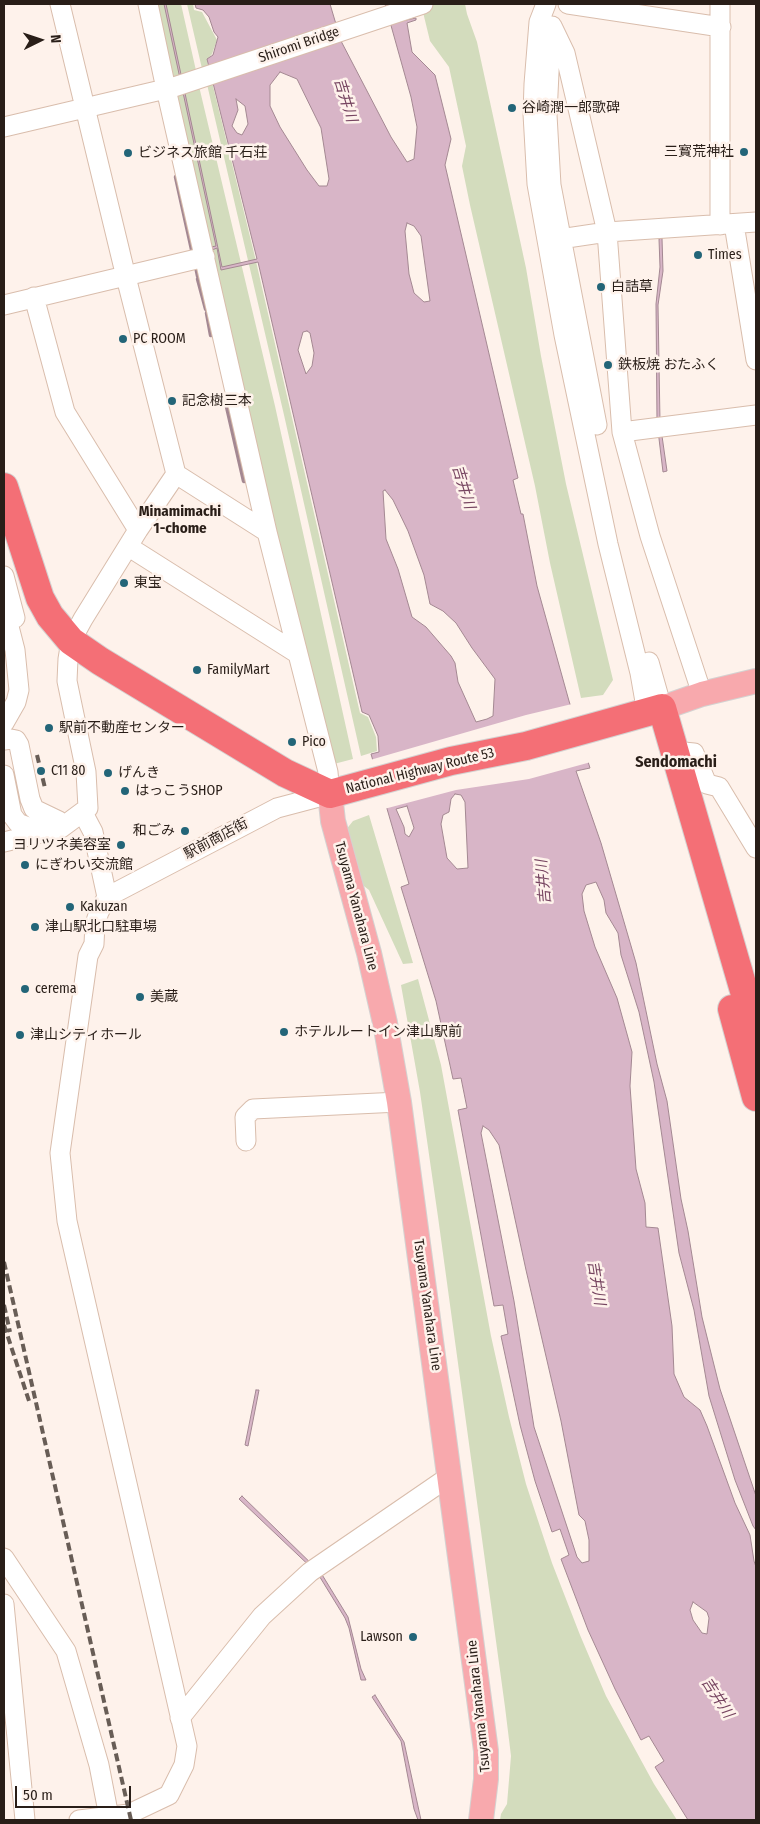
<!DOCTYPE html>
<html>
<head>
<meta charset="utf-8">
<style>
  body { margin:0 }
  #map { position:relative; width:760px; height:1824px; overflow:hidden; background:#fef2eb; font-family:"Fira Sans Condensed",sans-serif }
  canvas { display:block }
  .frame { position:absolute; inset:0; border:5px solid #291e18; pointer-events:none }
  .north { position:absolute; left:15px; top:15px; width:50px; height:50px; -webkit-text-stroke:4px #fef2eb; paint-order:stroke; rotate:86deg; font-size:14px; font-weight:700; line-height:20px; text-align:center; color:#291e18 }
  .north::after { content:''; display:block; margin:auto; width:18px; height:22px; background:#291e18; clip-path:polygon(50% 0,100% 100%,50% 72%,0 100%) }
  .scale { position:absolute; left:15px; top:1786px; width:116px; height:22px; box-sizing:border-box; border:2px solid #291e18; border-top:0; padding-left:6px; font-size:15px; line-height:18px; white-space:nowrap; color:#291e18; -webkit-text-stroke:4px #fef2eb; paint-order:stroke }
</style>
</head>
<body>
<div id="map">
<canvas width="760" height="1824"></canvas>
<div class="frame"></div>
<div class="north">N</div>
<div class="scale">50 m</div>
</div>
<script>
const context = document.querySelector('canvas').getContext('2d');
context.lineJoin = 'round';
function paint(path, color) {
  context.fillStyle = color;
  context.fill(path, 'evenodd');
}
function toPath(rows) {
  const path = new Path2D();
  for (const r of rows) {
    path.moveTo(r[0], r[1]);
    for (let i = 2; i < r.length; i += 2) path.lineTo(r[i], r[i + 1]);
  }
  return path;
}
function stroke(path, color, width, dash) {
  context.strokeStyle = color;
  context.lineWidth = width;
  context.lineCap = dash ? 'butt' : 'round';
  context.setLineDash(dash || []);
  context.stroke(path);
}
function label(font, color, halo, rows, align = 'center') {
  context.font = font + ' "Fira Sans Condensed","Noto Sans JP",sans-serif';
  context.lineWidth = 5;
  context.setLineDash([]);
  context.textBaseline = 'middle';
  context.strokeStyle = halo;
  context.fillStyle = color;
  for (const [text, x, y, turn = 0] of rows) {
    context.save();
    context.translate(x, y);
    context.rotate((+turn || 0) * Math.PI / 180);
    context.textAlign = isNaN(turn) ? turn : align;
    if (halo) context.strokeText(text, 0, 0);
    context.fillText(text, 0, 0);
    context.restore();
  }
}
paint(toPath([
  [155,4,181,4,197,75,172,83],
  [187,4,193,4,194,10,202,12,217,40,212,54,207,60,209,70,203,73],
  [421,4,465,4,467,14,477,42,526,268,541,356,566,484,613,680,603,695,581,698,550,563,535,486,470,205,462,166,466,146,449,67,430,41],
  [211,78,255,257,360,713,368,717,376,737,377,751,361,756,284,415,206,80],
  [198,82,275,406,353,759,330,765,173,91],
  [369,815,413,963,403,964,369,890,360,883,345,831,353,821],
  [418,979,441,1065,491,1336,509,1417,526,1484,552,1563,580,1635,606,1696,654,1784,677,1820,500,1820,501,1814,507,1804,511,1756,505,1707,438,1217,420,1092,401,985]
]), '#d3dcbd');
const water = toPath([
  [164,4,166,4,222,267,257,259,207,59,213,55,218,37,214,32,209,17,203,10,196,8,195,4,330,4,341,41,391,137,407,162,414,159,417,127,411,97,385,4,402,4,406,20,416,18,416,20,407,23,412,52,435,75,451,139,445,165,518,478,513,480,521,514,523,514,537,586,569,701,590,768,576,771,601,843,636,963,657,1064,667,1101,681,1199,688,1231,702,1317,720,1389,756,1496,756,1530,753,1526,735,1480,709,1396,694,1310,679,1253,654,1082,639,1012,621,955,618,933,606,913,604,900,596,882,586,885,582,894,584,911,595,947,617,998,632,1052,630,1086,636,1169,645,1203,646,1227,658,1228,672,1326,674,1374,684,1397,700,1410,707,1426,735,1503,750,1535,754,1561,756,1567,756,1820,688,1820,655,1767,664,1761,649,1736,641,1740,615,1689,588,1630,561,1559,569,1555,560,1529,552,1532,535,1481,520,1425,501,1336,508,1334,503,1305,494,1306,458,1110,467,1108,461,1078,453,1079,436,1001,401,887,409,884,371,754,379,752,378,736,369,715,362,712,258,262,221,270,217,248,212,250,211,247,216,246,164,4],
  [280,72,297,79,321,128,329,179,327,186,319,186,307,170,280,127,270,106,270,85,280,72],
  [236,99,245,106,248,124,242,135,237,133,232,126,238,110,236,99],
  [407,223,414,226,421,236,430,301,424,302,414,293,409,274,405,231,407,223],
  [307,331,310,333,314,353,312,366,306,374,298,350,303,332,307,331],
  [385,490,393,500,408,531,424,575,430,604,443,611,456,623,472,648,495,679,493,716,487,719,476,722,458,682,455,663,451,656,426,627,412,617,398,569,386,539,383,491,385,490],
  [455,794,461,795,465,802,468,868,457,869,447,858,441,824,443,815,449,812,451,799,455,794],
  [407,806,414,828,409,837,405,834,404,827,396,809,407,806],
  [483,1126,489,1130,499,1145,526,1270,561,1421,579,1515,585,1521,589,1540,589,1561,582,1563,577,1557,534,1427,514,1301,481,1133,483,1126],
  [693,1602,707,1612,709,1618,707,1634,702,1633,693,1620,690,1610,693,1602],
  [662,238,663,271,658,305,660,422,667,471,663,472,657,422,656,304,660,267,659,239,662,238],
  [256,1390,259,1390,248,1446,245,1445,256,1390],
  [242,1496,321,1573,348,1617,361,1669,366,1680,361,1680,349,1628,345,1618,318,1574,239,1499,242,1496],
  [375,1695,404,1742,421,1820,418,1820,414,1809,401,1741,372,1697,375,1695]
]);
paint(water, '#d8b5c7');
stroke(water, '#a48892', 1);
paint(toPath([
  [572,704,591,762,529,779,456,790,384,809,370,760,526,715]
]), '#fef2eb');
stroke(toPath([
  [176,177,193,254],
  [196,266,198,276],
  [198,279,206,309],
  [207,313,211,335],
  [225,398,244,481]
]), '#a48892', 4.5);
const minor = toPath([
  [60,4,126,277,176,474,267,532],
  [546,4,539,22,534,84,533,114,537,184,564,335,608,544,640,673,647,713],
  [568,4,721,27],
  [552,26,565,53,607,232,622,432,650,536,702,694],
  [551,30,547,115,551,185,597,425],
  [4,127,174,87,423,4],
  [734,224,756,360],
  [720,225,720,4],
  [560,239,607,232,756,222],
  [34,297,65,412,138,530],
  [4,305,205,257],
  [622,432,756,415],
  [129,547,298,654],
  [4,576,15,618],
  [4,607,15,650,19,690,16,702,4,723],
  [649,662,662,708],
  [4,740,11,739,16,740,19,745,30,799,34,809,59,821],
  [673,751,694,753,707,784,719,787,756,848],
  [4,775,12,815,18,823,31,828,46,824],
  [4,842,61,828,88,808,86,772,67,681,68,659,71,641,83,619,138,530,176,474],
  [107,897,277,808,330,794,328,772,267,532,166,89,148,4],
  [246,1141,245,1117,253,1109,399,1102],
  [4,1558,66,1651,99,1765,109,1817],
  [4,1604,25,1820],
  [180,1718,262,1616,310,1572,450,1476],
  [79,1820,129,1814,169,1795,184,1765,187,1746,67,1221,60,1153,88,956,94,944,95,924,99,912,107,897,93,832,83,813]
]);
const major = toPath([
  [662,708,702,694,756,681],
  [330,794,333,821,369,953,385,1023,399,1102,486,1751,486,1779,481,1820]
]);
const highway = toPath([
  [4,487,40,598,50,616,71,641,100,661,285,773,330,794,451,761,526,746,662,708,756,1032],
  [732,1009,756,1097]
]);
stroke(minor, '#d9bdac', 21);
stroke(major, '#d4d2d1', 26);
stroke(highway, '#d4d2d1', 30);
stroke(minor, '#fff', 19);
stroke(major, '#f8a9ad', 24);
stroke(highway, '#f46f76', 28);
stroke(toPath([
  [37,755,45,788],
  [4,1262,131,1820],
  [4,1305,10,1332],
  [4,1325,29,1401]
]), '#685d56', 4, [8, 4]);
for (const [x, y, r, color] of [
  [512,108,5,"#236578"],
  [744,152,5,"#236578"],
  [128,153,5,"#236578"],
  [698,255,5,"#236578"],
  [601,287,5,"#236578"],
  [123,339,5,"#236578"],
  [608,365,5,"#236578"],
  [172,401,5,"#236578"],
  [124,583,5,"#236578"],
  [197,670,5,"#236578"],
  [49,728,5,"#236578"],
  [292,742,5,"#236578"],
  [41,771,5,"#236578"],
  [108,773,5,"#236578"],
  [125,791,5,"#236578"],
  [185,831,5,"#236578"],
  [121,845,5,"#236578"],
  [25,865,5,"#236578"],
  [70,907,5,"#236578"],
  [35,927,5,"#236578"],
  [25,989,5,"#236578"],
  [140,997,5,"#236578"],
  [284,1032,5,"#236578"],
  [20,1035,5,"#236578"],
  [413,1637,5,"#236578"]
]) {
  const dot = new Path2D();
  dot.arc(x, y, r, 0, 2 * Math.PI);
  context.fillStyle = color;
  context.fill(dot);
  stroke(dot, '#fef2eb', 2);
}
label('14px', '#291e18', '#fef2eb', [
  ["Shiromi Bridge",299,45,-19],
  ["National Highway Route 53",420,771,-14],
  ["駅前商店街",216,839,-28],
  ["Tsuyama Yanahara Line",356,906,75],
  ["Tsuyama Yanahara Line",427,1305,82],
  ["Tsuyama Yanahara Line",479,1706,-96]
]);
label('14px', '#291e18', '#fef2eb', [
  ["谷崎潤一郎歌碑",522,108],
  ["三寳荒神社",734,152,"right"],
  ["ビジネス旅館 千石荘",138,153],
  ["Times",708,255],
  ["白詰草",611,287],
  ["PC ROOM",133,339],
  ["鉄板焼 おたふく",618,365],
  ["記念樹三本",182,401],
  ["東宝",134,583],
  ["FamilyMart",207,670],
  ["駅前不動産センター",59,728],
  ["Pico",302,742],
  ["C11 80",51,771],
  ["げんき",118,773],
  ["はっこうSHOP",135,791],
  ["和ごみ",175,831,"right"],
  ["ヨリツネ美容室",111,845,"right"],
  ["にぎわい交流館",35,865],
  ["Kakuzan",80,907],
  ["津山駅北口駐車場",45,927],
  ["cerema",35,989],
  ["美蔵",150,997],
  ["ホテルルートイン津山駅前",294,1032],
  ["津山シティホール",30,1035],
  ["Lawson",403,1637,"right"]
], 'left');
label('italic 15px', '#764460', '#fef2eb', [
  ["吉井川",345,100,73],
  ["吉井川",463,487,73],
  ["吉井川",544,882,-95],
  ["吉井川",596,1283,81],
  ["吉井川",717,1698,57]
]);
label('bold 15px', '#291e18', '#fef2eb', [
  ["Minamimachi",180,512],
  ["1-chome",180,529]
]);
label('bold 16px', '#291e18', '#fef2eb', [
  ["Sendomachi",676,763]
]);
</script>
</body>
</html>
